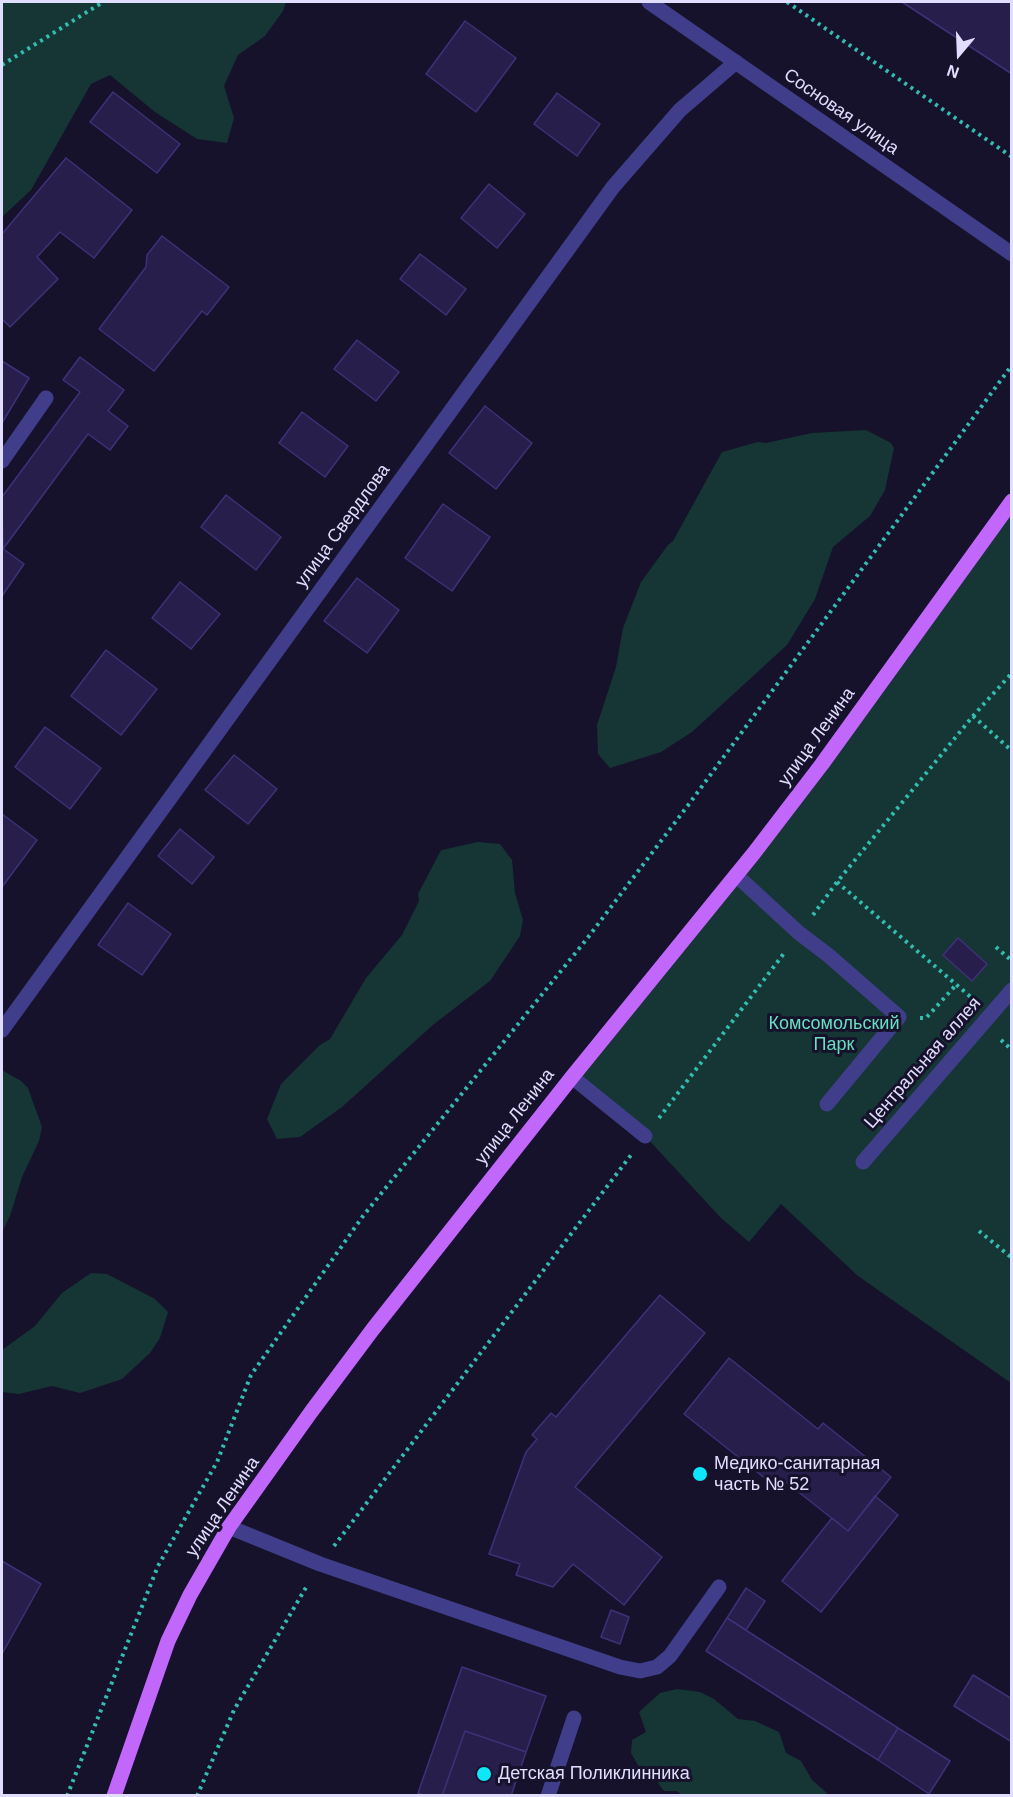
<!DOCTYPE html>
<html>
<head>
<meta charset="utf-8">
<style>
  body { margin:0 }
  #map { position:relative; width:1013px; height:1797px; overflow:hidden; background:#16122c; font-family:Helvetica,sans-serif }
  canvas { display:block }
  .frame { position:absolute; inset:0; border:3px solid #e1ddfe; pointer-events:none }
  .north { position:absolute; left:929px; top:24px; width:60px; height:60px; -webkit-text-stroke:4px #16122c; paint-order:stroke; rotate:199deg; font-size:16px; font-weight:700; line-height:24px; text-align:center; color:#e1ddfe }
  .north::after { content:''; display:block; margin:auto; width:21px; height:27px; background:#e1ddfe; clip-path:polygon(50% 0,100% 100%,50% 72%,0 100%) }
</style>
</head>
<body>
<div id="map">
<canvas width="1013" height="1797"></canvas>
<div class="frame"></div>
<div class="north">N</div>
</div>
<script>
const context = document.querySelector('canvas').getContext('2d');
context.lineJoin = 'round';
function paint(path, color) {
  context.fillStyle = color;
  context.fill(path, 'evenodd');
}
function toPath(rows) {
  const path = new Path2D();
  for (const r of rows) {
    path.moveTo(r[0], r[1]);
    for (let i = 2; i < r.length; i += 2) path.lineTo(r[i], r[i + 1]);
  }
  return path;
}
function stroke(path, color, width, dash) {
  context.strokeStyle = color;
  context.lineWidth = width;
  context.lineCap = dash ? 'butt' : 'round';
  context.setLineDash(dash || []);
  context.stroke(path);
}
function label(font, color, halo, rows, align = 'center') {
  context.font = font + ' Helvetica,sans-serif';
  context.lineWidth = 6;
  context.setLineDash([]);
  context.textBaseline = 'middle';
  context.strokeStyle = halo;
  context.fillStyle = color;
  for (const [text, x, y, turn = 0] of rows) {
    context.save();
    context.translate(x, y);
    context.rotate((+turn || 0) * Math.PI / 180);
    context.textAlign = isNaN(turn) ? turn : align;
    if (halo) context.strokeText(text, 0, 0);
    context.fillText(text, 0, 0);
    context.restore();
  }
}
paint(toPath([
  [2,2,286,2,283,11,265,36,238,55,224,86,234,118,227,143,197,139,155,112,110,75,91,84,31,190,2,217],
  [866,430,891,443,894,448,885,490,870,516,833,547,815,599,787,645,692,732,661,752,610,768,598,754,597,725,616,667,623,628,641,582,668,545,673,541,722,452,758,442,766,443,812,433],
  [1011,501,1011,1383,858,1276,781,1204,749,1242,721,1218,645,1136,572,1077,679,943],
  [478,842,500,844,512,860,515,893,523,920,520,936,490,981,434,1024,342,1107,300,1137,277,1139,267,1119,281,1084,320,1045,330,1039,366,978,402,935,419,901,418,894,440,852,442,850],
  [2,1070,21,1081,28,1088,42,1127,39,1141,22,1177,10,1216,2,1232],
  [91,1273,107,1274,155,1299,168,1312,160,1338,150,1353,122,1379,80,1393,52,1386,19,1394,2,1392,2,1350,35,1326,62,1293],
  [677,1689,700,1692,714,1699,738,1719,755,1721,779,1732,786,1753,801,1761,812,1780,827,1793,827,1795,683,1796,677,1791,664,1791,652,1775,639,1767,631,1753,632,1740,646,1732,639,1712,660,1693]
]), '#153634');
const building = toPath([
  [902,2,1012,2,1012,74,902,2],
  [465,21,516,58,476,112,426,74,465,21],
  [113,92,180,144,157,173,90,122,113,92],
  [557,93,600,124,577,156,534,124,557,93],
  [66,158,132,210,94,258,60,232,37,257,58,279,10,327,2,319,2,234,66,158],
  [489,184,525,214,497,248,461,218,489,184],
  [162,236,229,287,207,315,202,311,154,371,99,329,146,267,147,255,162,236],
  [420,254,466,289,446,315,400,279,420,254],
  [357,340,399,372,376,401,334,369,357,340],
  [80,357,124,390,108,411,128,426,110,450,88,434,3,549,2,497,80,392,63,380,80,357],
  [2,361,29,378,2,423,2,361],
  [485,406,532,443,496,489,449,453,485,406],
  [302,412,348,446,325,477,279,443,302,412],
  [226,495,281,537,256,570,201,527,226,495],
  [443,504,490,537,452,591,405,558,443,504],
  [2,548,24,564,2,596,2,548],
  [357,578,399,610,367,653,324,621,357,578],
  [180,582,220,614,191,649,152,618,180,582],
  [106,650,157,689,121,735,71,696,106,650],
  [45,727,101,768,70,809,15,767,45,727],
  [234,755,277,789,248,824,205,790,234,755],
  [2,814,37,840,2,887,2,814],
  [180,829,214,857,192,884,158,856,180,829],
  [128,903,171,934,142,975,98,945,128,903],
  [958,938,987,964,972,981,943,955,958,938],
  [660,1295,705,1333,575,1487,662,1557,624,1605,573,1564,553,1587,516,1575,520,1564,489,1554,526,1452,537,1439,532,1435,551,1413,556,1417,660,1295],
  [729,1358,818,1429,823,1423,891,1477,848,1531,782,1479,776,1487,684,1414,729,1358],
  [875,1496,898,1515,821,1612,782,1581,832,1518,848,1531,875,1496],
  [2,1561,41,1584,2,1654,2,1561],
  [746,1588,765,1601,746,1630,727,1618,746,1588],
  [611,1610,629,1617,620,1644,601,1637,611,1610],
  [727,1618,898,1728,878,1760,706,1651,727,1618],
  [462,1667,546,1696,526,1752,465,1731,442,1796,425,1796,418,1793,462,1667],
  [973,1675,1012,1699,1012,1742,954,1706,973,1675],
  [898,1728,950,1761,929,1794,878,1760,898,1728],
  [465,1731,526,1752,511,1796,442,1796,465,1731]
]);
paint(building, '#271e4c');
stroke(building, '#3e3178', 1.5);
stroke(toPath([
  [787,2,1012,157],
  [2,65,103,2],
  [973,716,1012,751],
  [837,882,973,999],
  [813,915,837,882,973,716,1012,673],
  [996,947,1012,961],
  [920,1018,926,1018,956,985],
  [1001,1040,1012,1050],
  [659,1118,785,952],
  [979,1231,1012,1258],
  [334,1546,631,1155],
  [67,1796,158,1566,217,1462,251,1375,363,1216,586,940,689,804,1012,365],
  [197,1796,234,1710,308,1584]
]), '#33bcb2', 4, [3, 4.5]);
stroke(toPath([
  [649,2,1012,254],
  [2,461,46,398],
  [736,875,799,933,828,955,899,1017,827,1104],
  [2,1030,613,187,680,110,736,62],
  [572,1077,645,1136],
  [863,1162,1012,990],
  [229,1527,320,1564,620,1667,640,1671,657,1667,670,1656,719,1587],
  [548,1796,574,1718]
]), '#403e8a', 15);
stroke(toPath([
  [114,1796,168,1641,190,1595,229,1527,311,1412,373,1329,572,1077,754,853,822,764,1012,501]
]), '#c267fc', 15);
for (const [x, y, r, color] of [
  [700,1474,8,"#0de6fb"],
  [484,1774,8,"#0de6fb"]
]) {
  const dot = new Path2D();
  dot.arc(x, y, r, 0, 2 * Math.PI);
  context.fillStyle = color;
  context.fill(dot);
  stroke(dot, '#16122c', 2);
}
label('18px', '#e1ddfe', '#16122c', [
  ["Сосновая улица",841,112,35],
  ["улица Свердлова",343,526,-54],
  ["улица Ленина",817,737,-54],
  ["Центральная аллея",923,1063,-49],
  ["улица Ленина",515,1117,-52],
  ["улица Ленина",223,1507,-56]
]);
label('18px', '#69dfc0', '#16122c', [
  ["Комсомольский",834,1024],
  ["Парк",834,1045]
]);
label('18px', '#e1ddfe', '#16122c', [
  ["Медико-санитарная",714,1464],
  ["часть № 52",714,1485],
  ["Детская Поликлинника",498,1774]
], 'left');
</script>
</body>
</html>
